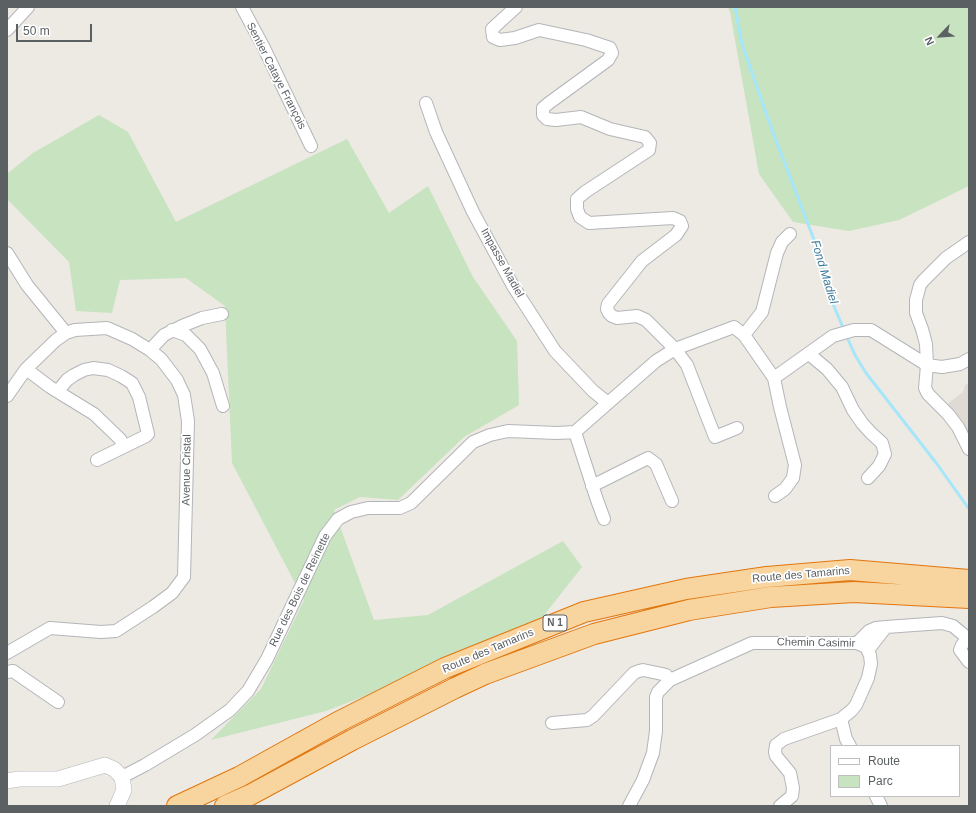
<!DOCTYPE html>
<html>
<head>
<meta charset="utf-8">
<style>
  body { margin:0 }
  #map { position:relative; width:976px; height:813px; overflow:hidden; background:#ede9e3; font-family:Helvetica,sans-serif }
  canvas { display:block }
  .frame { position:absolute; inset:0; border:8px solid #5b6063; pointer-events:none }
  .legend { position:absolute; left:830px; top:745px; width:130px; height:52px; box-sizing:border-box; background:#fff; border:1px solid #bdbfc1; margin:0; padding:5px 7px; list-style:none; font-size:12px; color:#5b6063 }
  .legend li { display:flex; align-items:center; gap:8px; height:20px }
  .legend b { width:20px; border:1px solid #bdbfc1 }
  .north { position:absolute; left:920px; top:16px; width:40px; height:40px; -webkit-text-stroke:3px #fff; paint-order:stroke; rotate:245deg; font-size:11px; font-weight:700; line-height:16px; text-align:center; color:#5b6063 }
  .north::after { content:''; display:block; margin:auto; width:14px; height:18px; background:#5b6063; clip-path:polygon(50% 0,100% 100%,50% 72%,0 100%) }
  .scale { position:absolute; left:16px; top:24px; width:76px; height:18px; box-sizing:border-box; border:2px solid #5b6063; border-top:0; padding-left:5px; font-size:12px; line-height:14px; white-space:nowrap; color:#5b6063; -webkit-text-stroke:3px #fff; paint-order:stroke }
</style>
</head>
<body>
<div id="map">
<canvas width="976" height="813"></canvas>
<div class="frame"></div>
<ul class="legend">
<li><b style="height:5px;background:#fff"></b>Route</li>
<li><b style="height:11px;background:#c7e3c0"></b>Parc</li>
</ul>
<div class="north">N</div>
<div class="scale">50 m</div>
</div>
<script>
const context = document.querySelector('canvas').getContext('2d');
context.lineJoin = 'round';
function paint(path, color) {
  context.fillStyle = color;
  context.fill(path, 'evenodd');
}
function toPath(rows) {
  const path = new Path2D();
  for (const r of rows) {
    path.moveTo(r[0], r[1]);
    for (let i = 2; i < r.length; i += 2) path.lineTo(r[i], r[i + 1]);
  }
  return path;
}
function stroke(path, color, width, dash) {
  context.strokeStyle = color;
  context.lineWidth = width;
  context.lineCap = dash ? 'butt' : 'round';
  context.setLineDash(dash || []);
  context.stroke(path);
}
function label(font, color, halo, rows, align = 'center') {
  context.font = font + ' Helvetica,sans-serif';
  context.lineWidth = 3.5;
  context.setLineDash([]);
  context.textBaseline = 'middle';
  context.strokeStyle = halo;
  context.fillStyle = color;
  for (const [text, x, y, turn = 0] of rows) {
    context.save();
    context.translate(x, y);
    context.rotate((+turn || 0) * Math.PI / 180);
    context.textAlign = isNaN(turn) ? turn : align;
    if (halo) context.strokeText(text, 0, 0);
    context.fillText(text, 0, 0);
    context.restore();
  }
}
paint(toPath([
  [969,383,969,438,960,419,946,405,963,392,965,385]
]), '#e0dad4');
paint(toPath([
  [728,7,969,7,969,186,899,220,849,231,793,222,759,174,730,12],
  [99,115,128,132,176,222,347,139,389,213,428,186,473,277,517,341,519,405,464,437,398,500,360,497,334,510,374,620,428,615,563,541,582,567,530,633,326,711,211,740,261,689,304,600,232,463,225,306,186,278,120,280,112,313,76,311,69,262,7,199,7,174,33,153]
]), '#c7e3c0');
stroke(toPath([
  [735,7,742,44,772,130,821,258,824,278,833,304,844,330],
  [846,335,855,355,866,373,937,464,969,509]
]), '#a6e6fa', 3);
const minor = toPath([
  [242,7,264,48,311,146],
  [516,7,492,29,493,37,500,40,515,38,539,30,586,40,610,48,612,53,608,60,549,103,543,108,543,115,547,119,556,120,581,117,610,129,645,137,650,143,649,150,585,192,577,199,577,209,580,217,589,223,673,218,680,221,682,226,676,235,642,261,608,304,607,309,609,313,612,316,617,318,637,316,646,320,675,349,687,365,715,437,737,428],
  [7,30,28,7],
  [426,103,436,132,473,212,513,286,555,351,593,391,608,403],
  [969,242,946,258,923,281,920,285,916,300,916,313,922,329,926,344,927,365,925,388,928,394,948,414,958,427,969,449],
  [7,253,27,285,66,333],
  [172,330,186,335,200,349,213,373,223,406],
  [150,350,164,335,182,326,202,318,222,314],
  [809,354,827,369,842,387,853,410,862,423,871,433,882,443,885,454,879,466,868,478],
  [26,369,50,387,94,414,120,439,124,446],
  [774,378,833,336,854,330,871,330,927,365,942,367,960,364,969,359],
  [58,391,67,380,74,375,84,370,93,368,108,370,121,376,132,383,139,397,148,434,146,436,97,460],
  [7,396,26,369,56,340,66,333,75,330,107,328,132,339,150,350,161,359,177,380,184,395,188,421,184,577,172,593,153,607,116,631,101,632,50,628,7,653],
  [575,432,597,500,604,519],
  [592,486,648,458,656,464,672,501],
  [775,496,785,489,793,478,795,465,780,407,774,378,744,335,762,312,777,253,782,242,790,234],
  [857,643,869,631,876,628,886,627],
  [868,650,886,627,942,623,953,626,965,636,966,640,962,645,960,650,969,662],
  [7,672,13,671,58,702],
  [841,719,846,739,850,746],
  [552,723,587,720,593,716,634,673,639,671,643,670,662,674,666,675,670,680,752,643,857,643,866,647,870,655,871,664,868,678,856,705,852,710,841,719,784,739,776,745,775,752,776,756,790,773,793,788,792,796,780,806],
  [122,777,145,765,195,735,230,710,248,691,267,659,325,536,338,519,351,512,368,508,400,508,411,503,473,442,490,435,508,431,557,433,575,432,656,361,675,349,734,327,744,335],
  [876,796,881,806],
  [629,806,643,780,653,753,656,731,656,697,658,692,670,680]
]);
const tertiary = toPath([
  [7,781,19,779,58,779,105,765,114,769,122,777,124,790,117,806]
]);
const trunk = toPath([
  [177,806,239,777,338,722,445,668,584,612,686,589,767,577,850,570,969,580],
  [225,806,250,795,352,740,455,688,485,674,594,634,689,610,771,597,854,592,969,598]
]);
stroke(minor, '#b3b6b9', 14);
stroke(tertiary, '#b3b6b9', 16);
stroke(trunk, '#e2760d', 22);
stroke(minor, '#fff', 12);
stroke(tertiary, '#fff', 15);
stroke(trunk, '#f8d49e', 20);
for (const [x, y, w] of [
  [555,623,24]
]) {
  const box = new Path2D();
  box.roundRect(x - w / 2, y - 8, w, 16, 3);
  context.fillStyle = '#fff';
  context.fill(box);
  stroke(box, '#5b6063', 1);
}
label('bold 10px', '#5b6063', null, [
  ["N 1",555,623]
]);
label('11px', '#5b6063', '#fff', [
  ["Sentier Cataye François",276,76,63],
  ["Impasse Madiel",502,263,61],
  ["Avenue Cristal",187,470,-89],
  ["Route des Tamarins",801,575,-5],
  ["Rue des Bois de Reinette",300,590,-64],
  ["Chemin Casimir",816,643,1],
  ["Route des Tamarins",488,651,-23]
]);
label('italic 12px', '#3f7c9a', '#fff', [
  ["Fond Madiel",824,272,73]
]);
</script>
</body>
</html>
